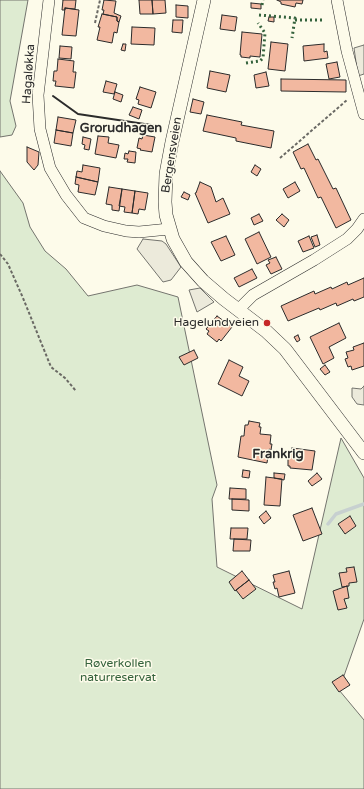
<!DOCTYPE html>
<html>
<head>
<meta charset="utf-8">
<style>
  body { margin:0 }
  canvas { display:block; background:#fdfbea }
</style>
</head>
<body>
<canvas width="364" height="789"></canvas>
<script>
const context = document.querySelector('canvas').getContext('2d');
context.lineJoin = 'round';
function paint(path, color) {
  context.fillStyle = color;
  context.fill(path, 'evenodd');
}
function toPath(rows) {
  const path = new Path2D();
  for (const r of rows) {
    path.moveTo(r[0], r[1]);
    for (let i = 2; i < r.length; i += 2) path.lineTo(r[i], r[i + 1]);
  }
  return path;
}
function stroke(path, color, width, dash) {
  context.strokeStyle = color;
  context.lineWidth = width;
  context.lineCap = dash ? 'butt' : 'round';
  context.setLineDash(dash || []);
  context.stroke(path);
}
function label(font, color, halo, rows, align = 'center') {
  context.font = font + ' "Varela Round",sans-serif';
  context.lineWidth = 3;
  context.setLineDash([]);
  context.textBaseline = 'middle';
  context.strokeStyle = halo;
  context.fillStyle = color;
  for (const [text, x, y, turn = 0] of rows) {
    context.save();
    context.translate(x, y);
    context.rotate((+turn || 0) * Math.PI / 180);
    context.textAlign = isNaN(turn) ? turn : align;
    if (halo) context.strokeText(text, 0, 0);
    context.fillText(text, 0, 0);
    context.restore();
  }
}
const green = toPath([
  [0,0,28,0,10,101,16,126,12,135,0,137,0,0],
  [0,171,23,203,30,227,45,251,66,269,88,296,137,285,178,297,217,485,212,499,217,567,302,609,341,438,364,478,364,619,339,690,364,720,364,789,0,789,0,171]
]);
paint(green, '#deebd1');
stroke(green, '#74746e', 1);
const parking = toPath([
  [364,45,364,74,358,76,354,48,364,45],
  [143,239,162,241,166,244,181,267,171,280,163,282,137,249,143,239],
  [200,288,214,302,197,312,189,290,200,288],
  [364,386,364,405,357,404,352,397,352,388,361,389,364,386]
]);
paint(parking, '#eceadb');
stroke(parking, '#74746e', 1);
stroke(toPath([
  [328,524,336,514,364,504]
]), '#c7d0d0', 3.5);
const building = toPath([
  [63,0,76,0,75,9,65,8,65,10,62,10,63,0],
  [104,0,116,1,114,13,121,16,119,22,117,21,117,17,103,14,104,10,102,10,104,0],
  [139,0,152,0,153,14,140,14,139,0],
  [152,0,165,0,166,13,153,14,152,0],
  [277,0,303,0,302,4,296,3,295,7,281,4,281,2,277,0],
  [251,3,261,4,261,9,251,8,251,3],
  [176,5,188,6,188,18,176,17,176,5],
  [65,8,79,10,76,36,62,35,65,8],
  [102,14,117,17,117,21,119,22,117,33,114,32,112,43,97,40,100,27,98,27,102,14],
  [222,15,237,17,235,31,220,29,222,15],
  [269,17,274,17,274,22,268,21,269,17],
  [173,20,183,20,182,33,172,32,173,20],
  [132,27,155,28,154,45,131,44,132,27],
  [242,32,262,34,260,57,250,56,250,58,241,57,241,55,240,55,242,32],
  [271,42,288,44,285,71,268,69,271,42],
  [123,44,126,44,125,51,121,50,123,44],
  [324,44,324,52,327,51,328,58,304,61,303,46,324,44],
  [60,46,72,47,71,59,59,58,60,46],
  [58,59,74,61,73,72,76,72,74,88,55,86,56,81,53,81,54,71,57,71,58,59],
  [337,62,340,77,329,79,326,64,337,62],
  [210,71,230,75,226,92,207,88,210,71],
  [266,72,269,86,256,88,254,75,266,72],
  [281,79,346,80,346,92,281,91,281,79],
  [106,81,117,84,114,94,103,92,106,81],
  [140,87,156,92,151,108,138,104,139,100,136,99,140,87],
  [115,92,123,95,121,102,113,99,115,92],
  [193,99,204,102,201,114,190,112,193,99],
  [133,107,142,110,139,119,129,115,133,107],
  [207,115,242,122,241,125,274,131,271,148,236,141,236,138,203,131,207,115],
  [58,117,76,120,73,133,56,130,58,117],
  [56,130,73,133,71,146,54,143,56,130],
  [143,135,155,137,152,152,140,150,141,149,137,148,139,138,142,139,143,135],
  [98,136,109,137,108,143,119,145,116,158,95,154,98,136],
  [83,137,91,139,89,150,84,149,85,145,82,144,83,137],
  [308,144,316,160,318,159,333,189,336,188,351,220,336,228,321,197,318,198,304,168,301,169,293,152,308,144],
  [27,147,39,152,38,165,34,170,27,162,27,147],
  [129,151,136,152,135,163,127,162,128,159,124,159,125,153,128,154,129,151],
  [83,165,100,168,98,182,76,177,77,171,82,172,83,165],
  [255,165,261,169,257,176,251,172,255,165],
  [76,177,98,182,95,195,78,192,79,185,75,184,76,177],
  [200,182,211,187,216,202,223,198,230,214,208,223,195,193,196,193,200,182],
  [295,182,300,191,288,198,283,189,295,182],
  [109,187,122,189,119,211,112,210,112,205,106,204,109,187],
  [122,189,135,191,132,213,124,212,125,207,119,206,122,189],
  [135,191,148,193,145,210,139,209,138,214,132,213,135,191],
  [184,192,190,195,188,200,181,197,184,192],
  [259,214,263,221,254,225,251,218,259,214],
  [282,214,289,220,284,227,276,220,282,214],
  [259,232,271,257,257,264,245,239,259,232],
  [317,235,320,245,315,247,311,237,317,235],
  [226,236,235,255,221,261,211,242,226,236],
  [309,236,314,248,303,252,298,241,309,236],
  [276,257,282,269,271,274,266,265,270,263,268,260,276,257],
  [252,269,257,278,239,287,234,278,252,269],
  [364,278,364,297,354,301,353,299,337,306,336,303,320,310,319,308,288,321,281,306,314,291,315,294,331,287,332,289,347,282,348,285,364,278],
  [217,316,232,327,221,341,219,339,217,342,207,334,209,331,206,329,217,316],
  [339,323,346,338,329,347,334,358,323,364,310,337,339,323],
  [298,335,300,340,297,342,294,337,298,335],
  [364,343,364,366,352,370,351,366,348,367,345,359,348,358,346,352,354,350,353,347,364,343],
  [194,350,198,358,184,365,179,357,194,350],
  [229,360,243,367,239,376,249,381,242,396,218,384,229,360],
  [325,365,330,372,325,375,320,369,325,365],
  [249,421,260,423,259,427,261,427,260,434,271,435,270,444,272,444,271,450,269,449,267,463,238,457,241,436,244,436,245,425,248,425,249,421],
  [292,448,315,451,312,470,290,468,290,466,288,466,288,451,292,452,292,448],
  [243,470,250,471,249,478,242,477,243,470],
  [274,473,285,474,284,480,274,478,274,473],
  [317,473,322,479,312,486,308,481,317,473],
  [266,477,282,479,280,506,264,505,266,477],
  [230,488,246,489,246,499,229,499,230,488],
  [232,499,249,500,249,511,232,510,232,499],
  [312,508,322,534,303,541,293,515,312,508],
  [266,511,271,518,264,524,259,517,266,511],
  [350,516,356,526,345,534,338,524,350,516],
  [231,528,248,528,247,539,230,539,231,528],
  [234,539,251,540,250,551,233,551,234,539],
  [354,567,357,582,349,583,349,586,342,587,339,573,347,572,346,568,354,567],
  [242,571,249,580,235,591,229,582,242,571],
  [289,571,295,593,279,597,277,588,275,589,273,582,275,582,273,575,289,571],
  [249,580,256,589,243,599,236,590,249,580],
  [347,586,349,598,344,599,347,608,338,610,333,591,347,586],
  [343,675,350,685,339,692,332,682,343,675]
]);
paint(building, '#f2b8a0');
stroke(building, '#2b2b2b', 1);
const minor = toPath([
  [49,0,38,95,40,129,50,168,66,195,84,218,104,226,126,231,139,232,169,229],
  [337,0,347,51,364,114],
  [238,310,253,295,314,260,347,239,357,229,364,219]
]);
const tertiary = toPath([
  [204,0,172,142,166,174,165,202,166,215,173,239,186,262,203,281,224,299,266,331,285,349,364,453]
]);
stroke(minor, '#2b2b2b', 12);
stroke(tertiary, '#2b2b2b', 14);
stroke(toPath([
  [95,23,100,0],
  [280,158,347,100],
  [0,254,8,264,23,298,51,367,65,378,76,391]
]), '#6a6964', 2, [3, 2]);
stroke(minor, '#fdfbea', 11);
stroke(tertiary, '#fdfbea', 13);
stroke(toPath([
  [262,5,263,0],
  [259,15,295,18,292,38],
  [295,20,325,20],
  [246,63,260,61,263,58,265,33,258,23]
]), '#34623c', 3, [2, 3]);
stroke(toPath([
  [53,96,78,114,158,126]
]), '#2b2b2b', 2);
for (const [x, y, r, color] of [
  [267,323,4,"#c62828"]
]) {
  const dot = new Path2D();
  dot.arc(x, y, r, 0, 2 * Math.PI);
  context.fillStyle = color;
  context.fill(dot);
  stroke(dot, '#fdfbea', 1.5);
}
label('12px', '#2b2b2b', '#fdfbea', [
  ["Hagaløkka",29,74,-86],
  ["Bergensveien",172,155,-81]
]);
label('12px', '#2b2b2b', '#fdfbea', [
  ["Hagelundveien",259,323]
], 'right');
label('12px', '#34623c', '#fdfbea', [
  ["Røverkollen",118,664],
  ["naturreservat",118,678]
]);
label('bold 13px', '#2b2b2b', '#fdfbea', [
  ["Grorudhagen",121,129],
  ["Frankrig",278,455]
]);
</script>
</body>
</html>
